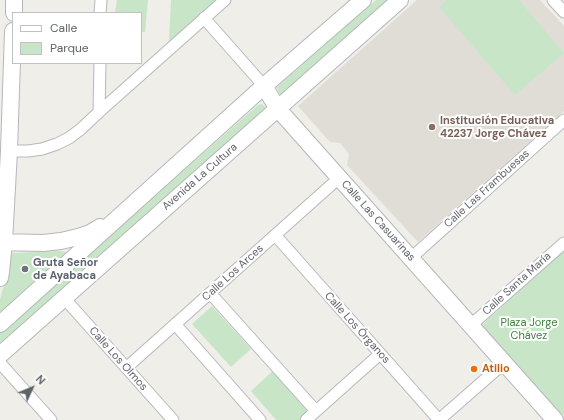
<!DOCTYPE html>
<html>
<head>
<meta charset="utf-8">
<style>
  body { margin:0 }
  #map { position:relative; width:564px; height:420px; overflow:hidden; background:#f0eee9; font-family:"DM Sans",sans-serif }
  canvas { display:block }
  .legend { position:absolute; left:12px; top:12px; width:130px; height:52px; box-sizing:border-box; background:#fff; border:1px solid #bfc1c2; margin:0; padding:5px 7px; list-style:none; font-size:12px; color:#606367 }
  .legend li { display:flex; align-items:center; gap:8px; height:20px }
  .legend b { width:20px; border:1px solid #bfc1c2 }
  .north { position:absolute; left:12px; top:368px; width:40px; height:40px; -webkit-text-stroke:3px #fff; paint-order:stroke; rotate:46deg; font-size:11px; font-weight:700; line-height:16px; text-align:center; color:#606367 }
  .north::after { content:''; display:block; margin:auto; width:14px; height:18px; background:#606367; clip-path:polygon(50% 0,100% 100%,50% 72%,0 100%) }
</style>
</head>
<body>
<div id="map">
<canvas width="564" height="420"></canvas>
<ul class="legend">
<li><b style="height:5px;background:#fff"></b>Calle</li>
<li><b style="height:11px;background:#c8e6c7"></b>Parque</li>
</ul>
<div class="north">N</div>
</div>
<script>
const context = document.querySelector('canvas').getContext('2d');
context.lineJoin = 'round';
function paint(path, color) {
  context.fillStyle = color;
  context.fill(path, 'evenodd');
}
function toPath(rows) {
  const path = new Path2D();
  for (const r of rows) {
    path.moveTo(r[0], r[1]);
    for (let i = 2; i < r.length; i += 2) path.lineTo(r[i], r[i + 1]);
  }
  return path;
}
function stroke(path, color, width, dash) {
  context.strokeStyle = color;
  context.lineWidth = width;
  context.lineCap = dash ? 'butt' : 'round';
  context.setLineDash(dash || []);
  context.stroke(path);
}
function label(font, color, halo, rows, align = 'center') {
  context.font = font + ' "DM Sans",sans-serif';
  context.lineWidth = 4;
  context.setLineDash([]);
  context.textBaseline = 'middle';
  context.strokeStyle = halo;
  context.fillStyle = color;
  for (const [text, x, y, turn = 0] of rows) {
    context.save();
    context.translate(x, y);
    context.rotate((+turn || 0) * Math.PI / 180);
    context.textAlign = isNaN(turn) ? turn : align;
    if (halo) context.strokeText(text, 0, 0);
    context.fillText(text, 0, 0);
    context.restore();
  }
}
paint(toPath([
  [417,0,540,0,564,26,564,111,418,242,347,165,349,154,340,143,330,142,298,106]
]), '#e0ddd7');
paint(toPath([
  [117,0,148,0,145,32,141,32,141,13,115,13],
  [171,0,217,0,169,42],
  [376,0,390,0,284,94,280,94,278,91,277,87],
  [447,0,519,0,564,53,515,95,439,7],
  [262,104,265,107,264,112,2,344,0,344,0,333,258,105],
  [59,251,66,252,66,259,3,313,0,311,0,299,4,285,9,257,12,253],
  [564,251,564,415,560,414,482,326,484,323],
  [212,306,251,349,231,367,192,324],
  [277,367,313,407,299,420,276,420,251,391]
]), '#c8e6c7');
const street = toPath([
  [553,0,564,12],
  [100,13,101,0],
  [204,18,264,86],
  [99,112,100,63],
  [9,151,28,151,42,149,57,144,69,138,81,129,99,112,225,0],
  [275,235,439,420],
  [411,258,564,120],
  [210,293,316,411],
  [64,298,173,420],
  [175,324,260,420],
  [471,325,564,243],
  [0,363,51,420],
  [126,368,339,178],
  [306,420,380,354],
  [439,420,504,363]
]);
const secondary = toPath([
  [14,13,14,0],
  [264,86,278,109,555,420],
  [0,242,43,243,61,241,78,237,90,233,100,227],
  [0,278,1,272,4,242,9,151,13,31],
  [0,324,264,86,363,0],
  [0,355,400,0]
]);
stroke(street, '#b5b8bc', 13);
stroke(secondary, '#b4b7bb', 18);
stroke(street, '#fff', 11);
stroke(secondary, '#fff', 16);
for (const [x, y, r, color] of [
  [432,127,4,"#8d6e63"],
  [25,269,4,"#6b7280"],
  [474,369,4,"#e8710a"]
]) {
  const dot = new Path2D();
  dot.arc(x, y, r, 0, 2 * Math.PI);
  context.fillStyle = color;
  context.fill(dot);
  stroke(dot, '#fff', 1.5);
}
label('bold 11px', '#785e54', '#fff', [
  ["Institución Educativa",440,121],
  ["42237 Jorge Chávez",440,134]
], 'left');
label('11px', '#606367', '#fff', [
  ["Avenida La Cultura",200,177,-41],
  ["Calle Las Frambuesas",487,189,-42],
  ["Calle Las Casuarinas",378,221,48],
  ["Calle Los Arces",233,273,-42],
  ["Calle Santa María",517,284,-42],
  ["Calle Los Órganos",357,328,48],
  ["Calle Los Olmos",118,359,48]
]);
label('bold 11px', '#5b616d', '#fff', [
  ["Gruta Señor",33,263],
  ["de Ayabaca",33,276]
], 'left');
label('11px', '#3c823d', '#fff', [
  ["Plaza Jorge",529,323],
  ["Chávez",529,336]
]);
label('bold 11px', '#c56008', '#fff', [
  ["Atilio",482,369]
], 'left');
</script>
</body>
</html>
